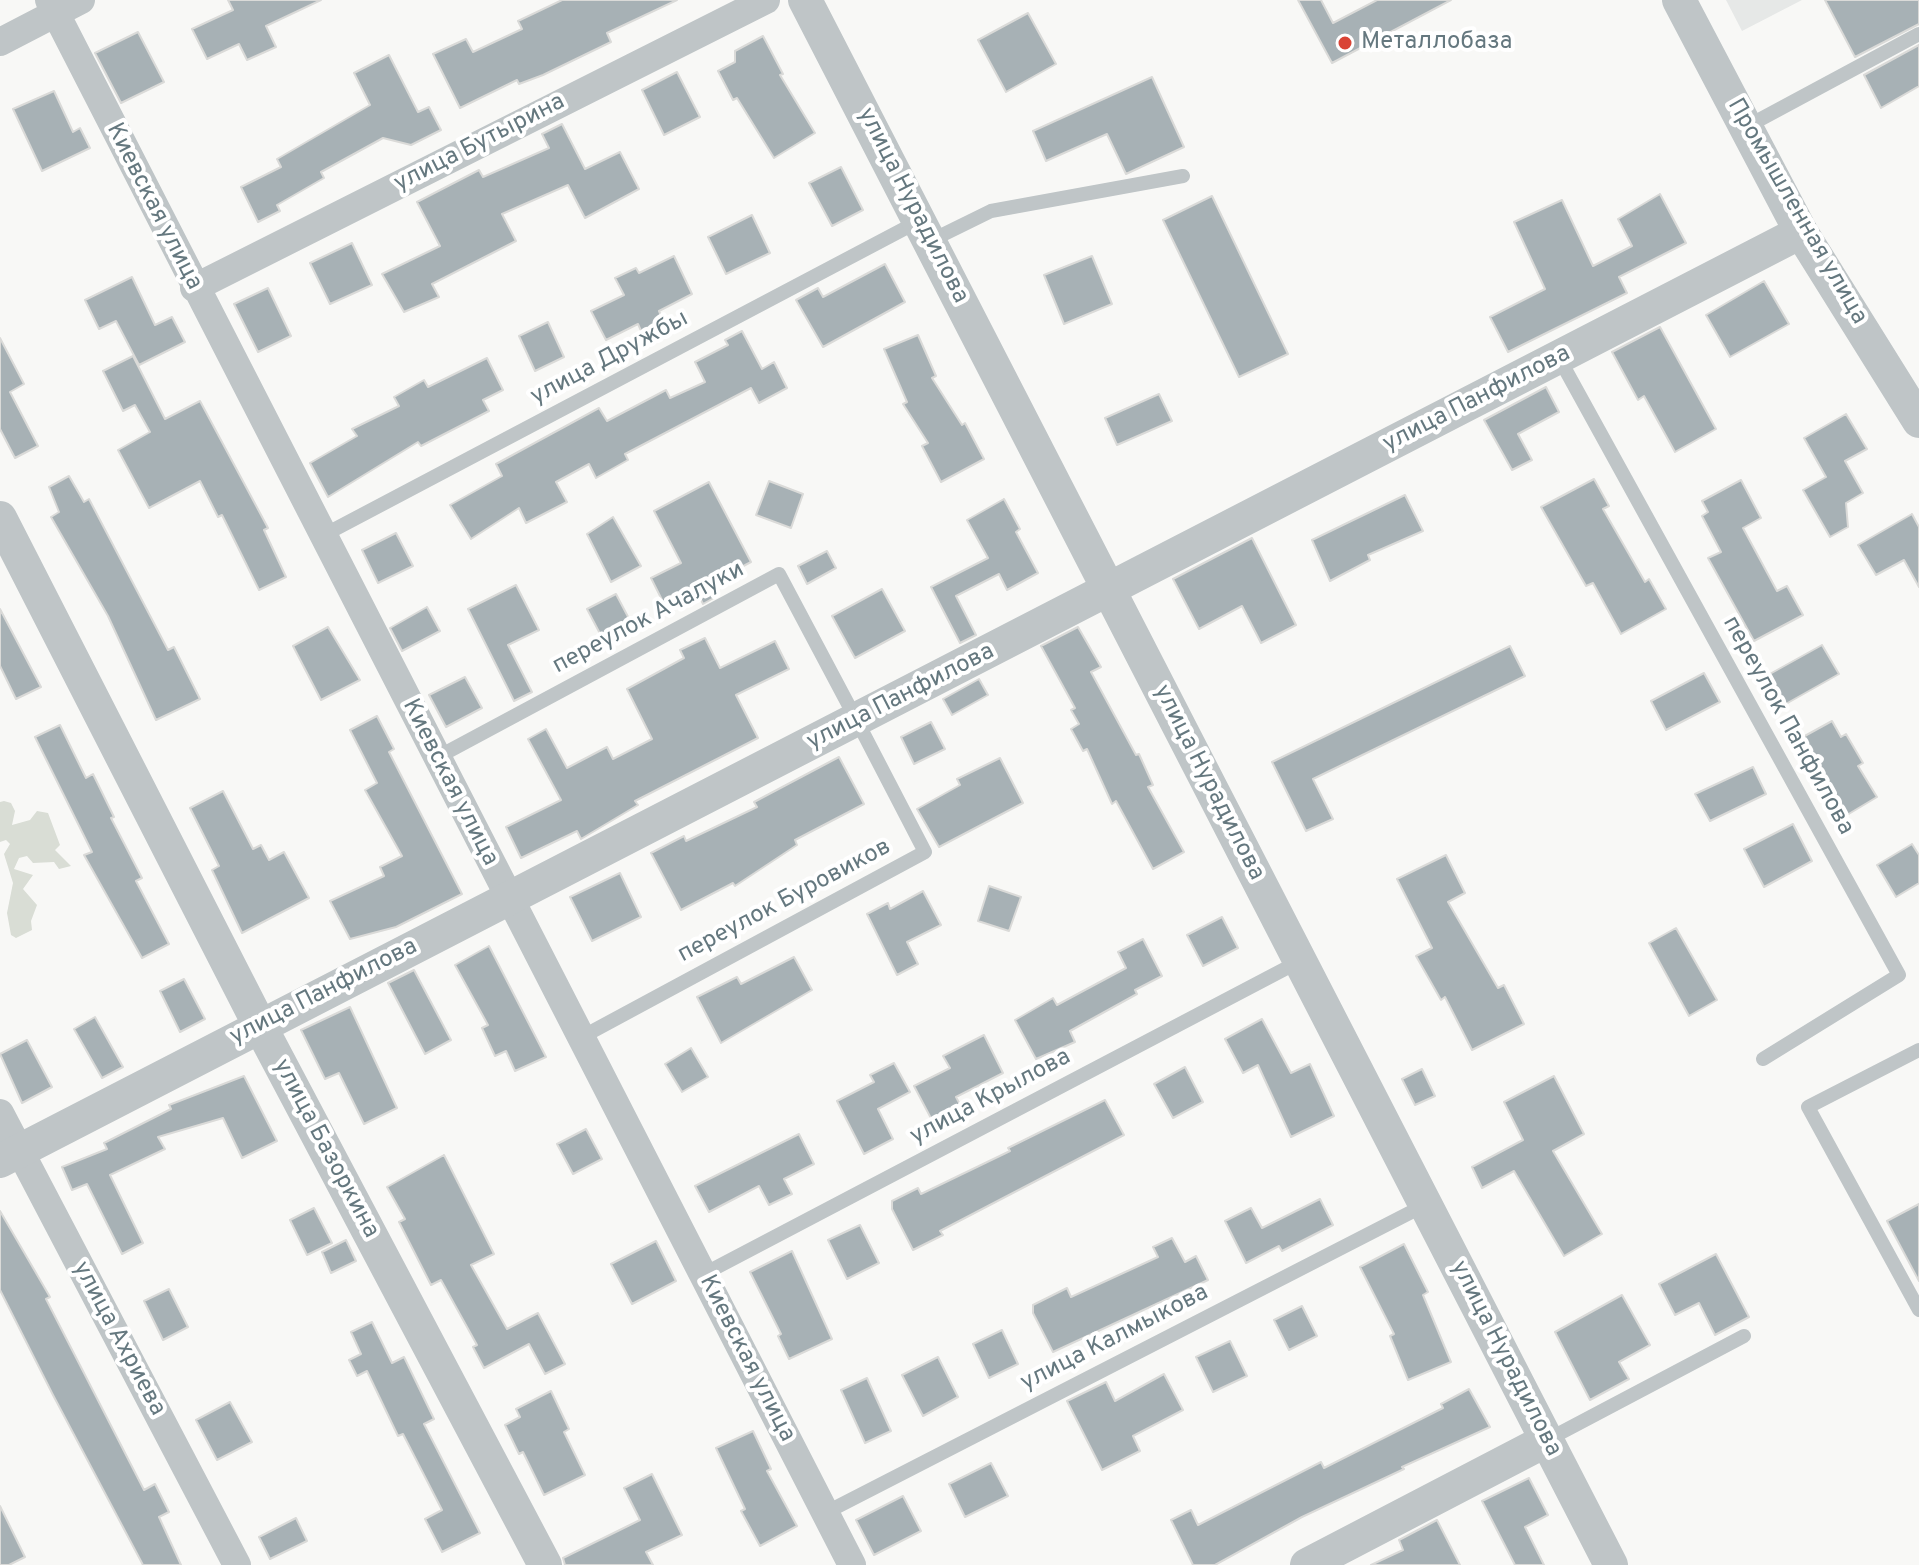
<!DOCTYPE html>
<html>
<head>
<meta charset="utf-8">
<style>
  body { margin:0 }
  canvas { display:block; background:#f8f8f6 }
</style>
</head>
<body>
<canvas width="1919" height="1565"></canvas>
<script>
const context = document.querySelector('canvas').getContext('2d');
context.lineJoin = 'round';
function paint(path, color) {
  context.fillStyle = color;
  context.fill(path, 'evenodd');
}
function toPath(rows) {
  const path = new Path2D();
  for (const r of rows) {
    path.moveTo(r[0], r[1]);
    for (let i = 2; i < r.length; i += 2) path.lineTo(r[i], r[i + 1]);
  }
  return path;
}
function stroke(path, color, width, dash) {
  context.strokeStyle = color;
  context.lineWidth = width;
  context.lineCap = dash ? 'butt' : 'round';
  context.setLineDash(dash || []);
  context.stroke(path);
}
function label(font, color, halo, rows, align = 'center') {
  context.font = font + ' Overpass,sans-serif';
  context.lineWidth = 8;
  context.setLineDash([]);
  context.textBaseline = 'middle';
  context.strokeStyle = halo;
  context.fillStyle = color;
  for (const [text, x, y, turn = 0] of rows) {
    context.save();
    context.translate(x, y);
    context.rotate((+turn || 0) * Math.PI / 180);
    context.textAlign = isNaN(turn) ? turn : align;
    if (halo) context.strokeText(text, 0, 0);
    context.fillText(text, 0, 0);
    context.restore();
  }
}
paint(toPath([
  [1726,0,1802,0,1742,31]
]), '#e6e8e7');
paint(toPath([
  [4,801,11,803,15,811,12,825,30,820,37,811,48,813,60,845,55,850,71,866,59,869,54,862,33,863,27,856,19,858,14,869,33,875,23,889,37,905,31,921,32,930,16,938,11,935,7,913,13,883,4,854,10,844,6,840,0,842,0,802]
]), '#d9ddd5');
const building = toPath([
  [228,0,321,0,266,26,276,47,247,60,239,44,207,59,192,29,233,10,228,0],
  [562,0,677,0,607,33,611,42,543,75,519,84,517,80,460,108,433,54,466,39,473,52,522,29,518,21,562,0],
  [1298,0,1321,0,1333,23,1377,0,1451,0,1332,63,1298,0],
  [1825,0,1919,0,1919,24,1855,57,1825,0],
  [1028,13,1056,64,1006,92,978,40,1028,13],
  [138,32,164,82,121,103,95,53,138,32],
  [763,36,783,74,780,75,815,133,774,158,737,98,733,100,718,71,735,62,735,51,763,36],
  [1919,45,1919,86,1881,108,1864,75,1919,45],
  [389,55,418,112,429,107,441,130,411,145,383,138,321,172,324,178,277,205,280,211,258,222,241,187,281,167,277,159,370,105,354,73,389,55],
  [677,72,700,117,664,135,642,90,677,72],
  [1152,77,1184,147,1126,174,1107,134,1046,161,1033,131,1152,77],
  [54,91,73,132,80,128,90,148,42,171,13,109,54,91],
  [562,124,585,169,620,152,639,189,585,218,568,185,502,214,516,241,432,284,439,297,404,312,382,274,440,246,417,202,479,170,483,177,549,148,542,134,562,124],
  [841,167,863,210,832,226,809,183,841,167],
  [1660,194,1686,243,1619,277,1627,293,1508,352,1490,317,1545,289,1514,222,1562,200,1593,266,1632,246,1618,219,1660,194],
  [1212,196,1288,354,1239,377,1163,220,1212,196],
  [752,215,770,253,726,274,708,237,752,215],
  [352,243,372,285,330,304,310,263,352,243],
  [674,256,692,294,659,311,664,323,642,333,638,324,606,340,591,311,624,295,615,278,636,268,639,273,674,256],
  [1092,256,1112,304,1064,324,1044,275,1092,256],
  [885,264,905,302,823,347,796,300,818,288,823,297,885,264],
  [132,277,155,325,172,317,185,342,139,365,116,321,99,329,85,300,132,277],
  [1764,281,1789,324,1730,357,1706,315,1764,281],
  [268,288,291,336,258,352,234,304,268,288],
  [548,322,564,357,535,371,519,336,548,322],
  [1660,327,1716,429,1675,452,1644,396,1638,400,1612,352,1660,327],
  [742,331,762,369,774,362,787,388,759,403,751,388,625,454,628,460,596,478,589,464,556,482,567,502,526,523,519,508,471,539,450,505,502,476,496,464,599,408,607,421,666,390,670,398,705,382,695,362,728,345,725,340,742,331],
  [918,335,936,376,932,378,962,425,965,423,984,459,941,482,922,446,928,443,903,404,907,402,884,349,918,335],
  [0,338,24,384,10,392,38,446,15,458,0,429,0,338],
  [133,356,165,419,200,401,268,528,264,530,286,577,259,590,222,515,218,517,200,481,149,508,118,450,150,432,135,405,123,411,103,371,133,356],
  [487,358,503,390,483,400,489,411,421,446,418,442,328,497,310,463,357,436,352,429,399,406,394,397,424,380,428,387,487,358],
  [1546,387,1559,412,1518,434,1532,460,1512,470,1484,420,1546,387],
  [1159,394,1172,421,1117,445,1105,418,1159,394],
  [1846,414,1867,449,1845,461,1863,493,1846,503,1848,527,1830,537,1803,490,1826,477,1804,438,1846,414],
  [69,476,84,502,89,499,168,650,174,647,200,699,156,720,108,616,51,517,59,512,49,487,69,476],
  [1594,479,1609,506,1603,509,1645,582,1649,579,1666,609,1621,634,1593,583,1586,586,1541,507,1594,479],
  [1741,480,1761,518,1743,528,1777,591,1787,586,1803,615,1754,641,1708,558,1721,552,1702,516,1708,512,1702,501,1741,480],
  [769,481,803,494,791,528,756,515,769,481],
  [709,482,751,562,713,582,719,595,703,604,696,590,665,606,651,578,681,563,654,511,709,482],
  [1405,495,1423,531,1368,555,1370,560,1330,581,1312,540,1405,495],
  [1004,499,1020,529,1016,532,1038,573,1007,590,999,574,956,596,976,635,960,643,931,587,988,558,967,520,1004,499],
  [1912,514,1919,527,1919,587,1904,560,1876,575,1858,545,1912,514],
  [613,517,641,566,611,582,587,534,613,517],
  [396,533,413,566,378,583,362,550,396,533],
  [1252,538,1296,625,1261,643,1242,606,1199,629,1173,579,1252,538],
  [827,551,836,568,807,584,798,566,827,551],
  [516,585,539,630,508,645,532,692,514,701,468,609,516,585],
  [882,589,905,631,855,658,832,616,882,589],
  [616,594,635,630,606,645,587,609,616,594],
  [427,607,440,631,402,651,390,628,427,607],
  [0,609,41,687,16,699,0,666,0,609],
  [328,627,360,680,321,700,293,646,328,627],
  [1078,627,1101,667,1091,672,1136,755,1139,754,1153,785,1148,787,1184,852,1153,869,1116,801,1112,804,1087,749,1083,751,1071,729,1079,724,1071,710,1075,708,1041,646,1078,627],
  [705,638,720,668,775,641,789,669,736,695,758,738,635,801,638,805,581,839,577,831,521,858,506,827,561,800,528,739,546,729,567,768,607,747,613,759,652,739,627,689,684,658,680,650,705,638],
  [1822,645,1839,674,1784,705,1768,675,1822,645],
  [1510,646,1525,676,1313,779,1333,819,1306,831,1272,762,1510,646],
  [1704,673,1720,702,1666,730,1651,701,1704,673],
  [465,677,482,708,446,727,429,695,465,677],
  [979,679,988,695,952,715,943,699,979,679],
  [377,716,394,749,389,752,462,894,396,927,350,939,330,901,384,876,380,867,402,856,365,790,377,783,350,730,377,716],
  [1832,721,1841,737,1846,734,1863,763,1858,766,1877,797,1837,821,1792,743,1832,721],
  [931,722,945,749,914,764,901,737,931,722],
  [60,725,86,778,93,774,114,817,111,818,142,878,136,881,169,944,142,958,84,855,92,852,35,737,60,725],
  [839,757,864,804,795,840,797,845,735,886,733,883,681,910,651,853,684,836,686,841,757,807,754,802,839,757],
  [1000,758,1023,803,939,847,917,809,960,785,957,779,1000,758],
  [1753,767,1766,794,1710,821,1695,794,1753,767],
  [223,791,253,849,261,845,269,860,284,852,309,898,242,933,212,870,219,866,190,808,223,791],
  [1793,824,1812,861,1764,887,1744,849,1793,824],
  [1912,844,1919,855,1919,883,1896,897,1877,865,1912,844],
  [1446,855,1465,893,1448,902,1498,988,1504,985,1524,1024,1472,1050,1445,997,1441,1000,1416,956,1432,948,1397,879,1446,855],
  [620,873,641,917,592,941,570,897,620,873],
  [989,886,1021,897,1009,931,978,921,989,886],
  [923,891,941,925,907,942,918,964,897,975,867,914,888,903,890,909,923,891],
  [1222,917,1238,948,1203,966,1187,935,1222,917],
  [1676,928,1717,1000,1689,1016,1649,943,1676,928],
  [1143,939,1162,976,1135,990,1137,994,1070,1031,1075,1042,1036,1059,1015,1020,1053,998,1057,1005,1126,968,1118,952,1143,939],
  [489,946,546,1057,515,1071,506,1051,495,1056,482,1028,488,1025,455,965,489,946],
  [794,957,812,990,721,1043,697,997,737,977,741,984,794,957],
  [414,970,451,1040,425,1054,388,983,414,970],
  [184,979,205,1019,180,1032,160,991,184,979],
  [350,1007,397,1108,364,1124,339,1073,325,1079,301,1030,350,1007],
  [95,1017,123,1067,102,1078,74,1029,95,1017],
  [1262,1019,1291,1073,1310,1064,1334,1116,1291,1137,1258,1065,1243,1073,1225,1039,1262,1019],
  [984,1035,1003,1073,956,1097,963,1110,934,1124,914,1086,950,1068,943,1056,984,1035],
  [27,1040,52,1087,22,1103,0,1054,27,1040],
  [691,1048,708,1077,682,1092,665,1064,691,1048],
  [894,1063,910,1092,878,1109,893,1139,864,1154,837,1101,874,1082,870,1075,894,1063],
  [1185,1067,1203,1102,1173,1118,1154,1084,1185,1067],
  [1422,1069,1435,1096,1415,1105,1402,1079,1422,1069],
  [244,1076,277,1141,242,1158,223,1118,158,1137,165,1149,110,1175,143,1243,122,1254,87,1184,72,1190,62,1167,107,1149,104,1143,171,1109,169,1105,244,1076],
  [1554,1076,1584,1134,1553,1151,1602,1234,1564,1256,1514,1171,1482,1188,1472,1167,1523,1140,1504,1102,1554,1076],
  [1105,1100,1124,1135,940,1231,943,1235,913,1250,892,1209,892,1201,918,1188,921,1194,1010,1151,1008,1148,1105,1100],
  [586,1129,602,1159,573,1174,557,1144,586,1129],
  [799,1134,814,1164,784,1179,792,1194,769,1205,759,1186,709,1212,695,1186,799,1134],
  [444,1155,494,1254,471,1265,507,1329,538,1313,565,1364,545,1374,529,1344,484,1368,473,1347,477,1345,441,1280,431,1285,399,1222,405,1219,387,1187,444,1155],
  [1320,1199,1333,1225,1282,1251,1279,1246,1246,1263,1225,1221,1251,1208,1262,1228,1320,1199],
  [1919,1204,1919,1281,1887,1221,1919,1204],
  [314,1208,332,1243,307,1255,290,1220,314,1208],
  [0,1211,50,1297,46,1299,144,1490,155,1484,169,1512,159,1517,181,1565,143,1565,53,1395,0,1290,0,1211],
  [860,1225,879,1263,847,1279,828,1240,860,1225],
  [1172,1238,1185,1262,1196,1256,1208,1280,1053,1352,1033,1313,1033,1305,1067,1288,1071,1297,1158,1257,1153,1247,1172,1238],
  [346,1240,356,1261,331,1273,322,1252,346,1240],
  [656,1241,676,1281,632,1304,611,1264,656,1241],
  [1404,1244,1428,1292,1423,1295,1451,1362,1408,1380,1390,1336,1394,1334,1360,1267,1404,1244],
  [792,1251,832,1339,789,1359,778,1336,781,1334,750,1272,792,1251],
  [1716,1254,1749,1317,1715,1335,1699,1303,1675,1315,1659,1284,1716,1254],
  [169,1289,188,1327,163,1340,144,1301,169,1289],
  [1622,1295,1650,1345,1619,1362,1629,1379,1590,1400,1555,1332,1622,1295],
  [1302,1306,1317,1336,1289,1350,1274,1320,1302,1306],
  [372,1322,392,1363,404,1357,434,1419,424,1424,480,1533,442,1552,425,1519,442,1510,403,1434,398,1436,367,1371,357,1376,349,1360,361,1354,351,1332,372,1322],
  [1002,1330,1018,1364,989,1378,973,1344,1002,1330],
  [1230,1341,1247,1376,1213,1392,1196,1357,1230,1341],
  [938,1357,958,1397,923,1416,902,1375,938,1357],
  [1164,1374,1183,1410,1133,1436,1140,1451,1102,1470,1067,1401,1106,1382,1115,1401,1164,1374],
  [867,1378,891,1431,865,1443,841,1390,867,1378],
  [1469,1389,1490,1427,1402,1467,1404,1469,1302,1517,1215,1565,1193,1565,1171,1520,1191,1510,1198,1525,1321,1462,1324,1468,1443,1408,1441,1404,1469,1389],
  [551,1391,569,1429,564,1432,585,1475,544,1495,523,1452,519,1454,505,1425,520,1417,516,1409,551,1391],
  [230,1402,252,1442,217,1460,196,1420,230,1402],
  [753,1431,771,1469,767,1471,797,1526,760,1546,741,1511,745,1509,716,1448,753,1431],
  [991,1463,1008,1496,965,1517,949,1484,991,1463],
  [652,1474,682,1535,646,1552,653,1565,565,1565,563,1558,640,1520,624,1488,652,1474],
  [1529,1478,1548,1515,1525,1527,1544,1565,1515,1565,1482,1501,1529,1478],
  [903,1496,921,1531,874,1555,856,1520,903,1496],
  [0,1506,25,1557,9,1565,0,1565,0,1506],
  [296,1518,307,1541,270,1559,259,1537,296,1518],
  [1437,1520,1460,1565,1371,1565,1403,1550,1399,1540,1437,1520]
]);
paint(building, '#a7b1b5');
stroke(building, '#dadad8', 2);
stroke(toPath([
  [1746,127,1919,34],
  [930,241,991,211,1183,176],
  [1559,358,1899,975,1763,1059],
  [322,536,919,221],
  [436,758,779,574,857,721,925,852,580,1038],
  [1919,1050,1808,1107,1919,1310],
  [702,1275,1300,961],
  [1547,1440,1744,1336],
  [825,1513,1425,1205]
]), '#bfc5c7', 14);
stroke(toPath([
  [49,0,852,1565],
  [0,42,81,0],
  [194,288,766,0],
  [0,1113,237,1565]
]), '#bfc5c7', 28);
stroke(toPath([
  [805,0,1611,1565],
  [1679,0,1801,232,1919,421],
  [0,518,260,1026,545,1565],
  [0,1161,1801,232],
  [1307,1565,1547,1440]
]), '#bfc5c7', 34);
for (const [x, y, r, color] of [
  [1345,43,8,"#d94335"]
]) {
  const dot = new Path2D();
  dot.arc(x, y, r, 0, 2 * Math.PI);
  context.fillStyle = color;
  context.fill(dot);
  stroke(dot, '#fff', 3);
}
label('24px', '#65787f', '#fff', [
  ["Металлобаза",1361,43]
], 'left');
label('24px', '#65787f', '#fff', [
  ["улица Бутырина",480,144,-27],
  ["улица Нурадилова",912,206,63],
  ["Киевская улица",153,207,63],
  ["Промышленная улица",1796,212,60],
  ["улица Дружбы",610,359,-28],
  ["улица Панфилова",1477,400,-27],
  ["переулок Ачалуки",649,619,-28],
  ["улица Панфилова",901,698,-27],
  ["переулок Панфилова",1787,726,61],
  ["Киевская улица",449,783,63],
  ["улица Нурадилова",1208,783,63],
  ["переулок Буровиков",785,902,-28],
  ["улица Панфилова",324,993,-27],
  ["улица Крылова",991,1098,-28],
  ["улица Базоркина",325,1149,62],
  ["улица Ахриева",118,1339,62],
  ["улица Калмыкова",1115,1339,-27],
  ["Киевская улица",746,1359,63],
  ["улица Нурадилова",1505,1359,63]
]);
</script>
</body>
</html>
